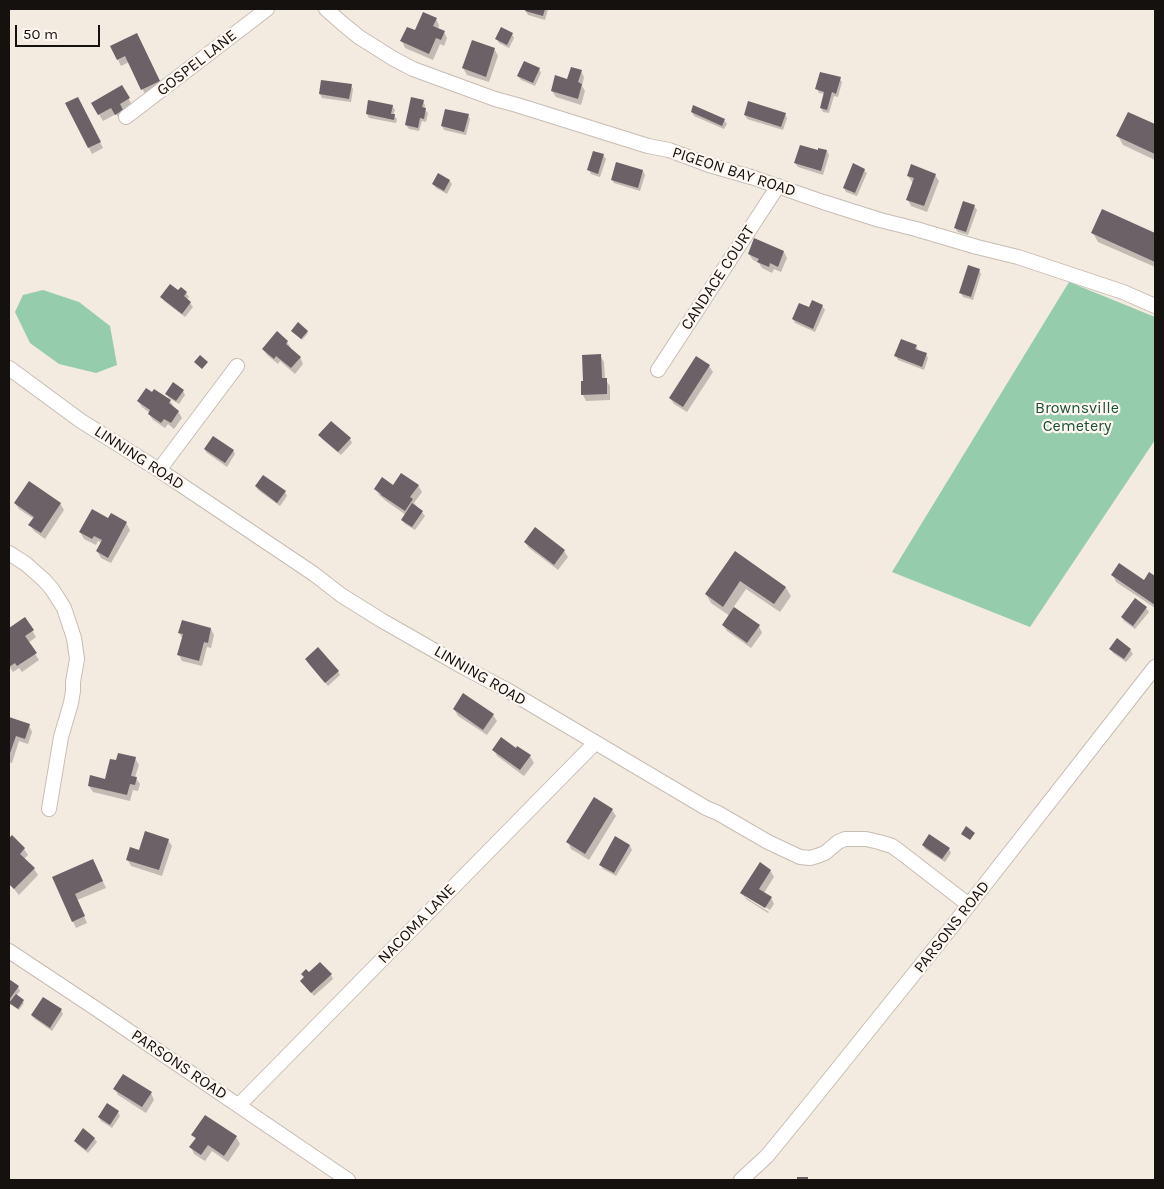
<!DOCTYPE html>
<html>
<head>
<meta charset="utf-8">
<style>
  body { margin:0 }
  #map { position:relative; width:1164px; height:1189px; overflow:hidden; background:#f3eae0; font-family:Karla,sans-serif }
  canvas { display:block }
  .frame { position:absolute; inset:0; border:10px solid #15110e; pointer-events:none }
  .scale { position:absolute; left:15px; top:25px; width:85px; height:22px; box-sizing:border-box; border:2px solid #15110e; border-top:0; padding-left:6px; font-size:15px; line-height:18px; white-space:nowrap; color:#15110e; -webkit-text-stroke:4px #fff7f0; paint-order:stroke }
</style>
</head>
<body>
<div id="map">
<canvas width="1164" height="1189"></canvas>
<div class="frame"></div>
<div class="scale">50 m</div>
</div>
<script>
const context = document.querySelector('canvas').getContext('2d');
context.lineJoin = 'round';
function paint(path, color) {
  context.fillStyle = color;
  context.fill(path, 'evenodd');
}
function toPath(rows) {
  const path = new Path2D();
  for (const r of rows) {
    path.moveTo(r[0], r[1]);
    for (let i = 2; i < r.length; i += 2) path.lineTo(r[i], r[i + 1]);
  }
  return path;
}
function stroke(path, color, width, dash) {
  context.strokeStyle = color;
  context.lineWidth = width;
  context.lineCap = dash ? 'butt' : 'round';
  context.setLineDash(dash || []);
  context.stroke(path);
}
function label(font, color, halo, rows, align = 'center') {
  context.font = font + ' Karla,sans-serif';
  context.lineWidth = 4.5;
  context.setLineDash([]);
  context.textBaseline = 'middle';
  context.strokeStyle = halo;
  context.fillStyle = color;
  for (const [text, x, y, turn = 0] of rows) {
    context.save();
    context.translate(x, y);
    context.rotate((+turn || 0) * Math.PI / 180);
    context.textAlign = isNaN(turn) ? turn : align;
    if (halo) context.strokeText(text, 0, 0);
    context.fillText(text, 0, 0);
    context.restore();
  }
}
paint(toPath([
  [1069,282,1155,317,1155,440,1030,627,892,572],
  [43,290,79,302,110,326,117,365,96,373,59,364,30,343,15,312,23,295]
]), '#94ccac');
paint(toPath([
  [527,9,548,9,545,20,528,15,526,11],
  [436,19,439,25,438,29,444,32,447,38,444,46,440,44,433,60,405,48,402,41],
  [512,34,514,38,509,48,499,43,497,39],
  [140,41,163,88,146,96,129,62,121,66,118,60],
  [495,50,498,56,489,82,467,75,463,68],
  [539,69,541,73,535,86,521,80,518,76],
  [581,71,584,77,582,86,585,91,581,105,556,97,552,91],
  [840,79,842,82,838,97,834,96,829,113,823,112,821,108,825,94,819,93,817,89],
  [351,85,353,89,351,102,322,98,320,94],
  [122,87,132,105,122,111,126,117,120,120,116,114,103,121,93,104],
  [369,101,392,106,395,110,393,115,397,119,396,123,369,118,367,114],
  [423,101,425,105,424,109,428,113,426,122,422,121,419,131,409,129,406,125],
  [81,104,103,148,92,154,89,148],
  [692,112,724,120,727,124,724,129,694,116],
  [1128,113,1155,126,1155,160,1123,145,1118,136],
  [785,114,787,118,783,130,747,119,745,115],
  [468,115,470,119,466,135,444,130,442,126],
  [827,151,829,155,823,175,798,167,795,163],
  [603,155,606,159,600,177,591,174,589,170],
  [864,170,867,173,857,196,846,192,844,188],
  [643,171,645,175,640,191,614,183,612,179],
  [935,175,939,181,927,212,911,206,908,200,914,183,912,182,908,176],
  [449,180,452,184,447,194,436,188,433,184],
  [974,206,977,210,968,235,958,232,955,228],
  [1102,211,1155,234,1155,267,1098,242,1093,233],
  [784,252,787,258,781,272,774,269,772,273,762,268,759,263,753,260,749,254],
  [979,270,981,274,973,300,963,297,961,293],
  [178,292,186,293,189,297,186,300,190,303,193,307,185,317,164,301,162,297],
  [822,306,825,310,815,332,795,323,793,319,810,309],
  [294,332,307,332,308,333,302,340],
  [287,342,291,348,290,349,300,357,303,364,295,374,280,361,278,364,267,355,263,349],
  [916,346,918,350,917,351,926,354,928,358,924,370,898,360,896,356],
  [600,355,604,362,605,379,610,386,610,400,586,401,583,395,582,382,584,382],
  [696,358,709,366,713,372,687,412,674,404,670,398],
  [183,391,185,395,179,404,169,398,167,394],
  [152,394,170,401,174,407,178,411,182,418,174,429,168,424,165,428,153,420,149,414,150,413,142,407,138,401],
  [320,435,350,439,352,443,341,455,322,439],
  [205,450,233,450,235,454,227,467,207,453],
  [418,485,422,492,414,503,425,516,415,530,405,524,402,520,406,515,386,501,379,495,376,489],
  [256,486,285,492,287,496,280,506,258,490],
  [15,503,60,503,64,510,45,539,34,531,30,525,34,519,19,509],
  [109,520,126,523,130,530,111,563,101,558,97,551,102,543,98,541,96,545,84,539,80,532],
  [525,542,564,551,568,557,558,570,529,548],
  [735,553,786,588,791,596,780,612,746,589,733,608,759,626,762,633,751,648,727,631,723,625,730,616,711,603,706,594],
  [1149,574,1155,578,1155,608,1116,582,1113,575,1144,582],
  [1135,599,1146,608,1149,612,1135,629,1124,621,1122,617],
  [25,619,36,637,28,643,39,660,22,672,19,668,13,672,9,666,9,630],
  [211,629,214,635,211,648,207,647,202,666,182,661,179,655,183,639,179,633],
  [1117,640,1130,650,1133,654,1126,662,1113,653,1111,649],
  [308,663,338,671,340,675,328,686],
  [454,709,493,715,497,721,487,735,458,716],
  [9,719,29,725,32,732,28,744,19,741,12,763,9,762],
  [518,747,530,756,534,763,524,776,497,756,494,750,516,749],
  [135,758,139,765,135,777,140,784,138,791,133,790,130,801,93,792,89,786,106,780,117,762],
  [612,810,616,816,589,860,571,849,568,842],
  [12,837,24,849,28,855,24,859,34,869,38,875,19,895,9,883,9,840],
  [616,838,630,846,632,850,616,876,603,869,601,865],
  [168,840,172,846,162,876,131,866,127,859,139,851],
  [923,845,949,849,951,853,945,862,925,849],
  [96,866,106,888,77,900,87,923,76,928,53,878],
  [770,870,774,877,764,893,771,898,774,904,770,910,745,894,745,897,769,912,768,913,746,899,742,893],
  [309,974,331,975,333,979,314,996,301,981],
  [9,981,18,987,20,991,16,996,24,1003,19,1010,11,1004,10,1005,9,1005],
  [61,1010,63,1014,52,1031,35,1019,32,1016],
  [115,1089,151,1093,154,1100,146,1113,118,1095],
  [118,1112,120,1116,112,1128,101,1121,99,1117],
  [193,1135,236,1137,240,1144,228,1162,212,1151,205,1161,194,1154,191,1147,196,1140],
  [94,1138,97,1142,88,1153,78,1145,75,1141]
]), '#0003');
paint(toPath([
  [526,9,545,9,543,16,525,11],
  [423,12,437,18,433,26,445,31,441,40,436,38,429,54,400,41,407,27,415,30],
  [501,27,513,33,507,45,495,39],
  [137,33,160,81,141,90,125,56,117,60,110,46],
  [472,40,495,48,486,77,462,68],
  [524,61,540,68,533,83,517,76],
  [571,67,582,70,578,82,582,84,578,99,551,91,555,75,567,79],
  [820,72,841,77,836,94,832,92,827,110,820,108,824,92,815,89],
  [321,80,352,84,349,99,319,94],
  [122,85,130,98,120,104,123,110,115,115,111,108,98,115,91,103],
  [78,97,101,142,88,148,65,103],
  [411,97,424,100,422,107,426,108,424,119,420,118,418,128,405,125],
  [368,100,393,105,391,114,395,114,394,120,366,114],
  [748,101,786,113,781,127,744,115],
  [693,105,725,119,722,126,691,112],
  [445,109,469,114,464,132,441,126],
  [1128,112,1155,124,1155,154,1116,136],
  [800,145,818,150,818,148,827,150,821,171,794,163],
  [593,151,604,154,598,174,587,170],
  [616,162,643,170,638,188,611,180],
  [853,163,865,169,855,193,843,188],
  [911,164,936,174,924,206,906,200,914,178,907,176],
  [438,173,450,180,444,191,432,184],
  [963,201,975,205,966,232,954,228],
  [1102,209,1155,233,1155,262,1091,233],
  [754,238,784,251,778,267,770,263,769,267,757,262,759,259,748,254],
  [968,265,980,269,971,297,959,293],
  [170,284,178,290,181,287,187,292,184,296,191,302,182,314,160,297],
  [812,300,823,305,813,329,792,319,799,303,809,307],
  [298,322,308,331,301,339,291,331],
  [277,331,288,341,286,344,301,357,291,368,276,356,274,359,262,349],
  [901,339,917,345,915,349,927,353,922,367,894,356],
  [601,354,602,378,607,378,607,394,581,395,581,381,583,381,582,355],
  [200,355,208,362,202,369,194,362],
  [696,356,710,365,683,407,669,398],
  [173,382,184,390,176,401,165,394],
  [146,388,152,392,154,389,171,400,169,403,179,411,171,423,164,419,161,423,148,414,150,410,137,401],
  [331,421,351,438,338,452,318,435],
  [213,436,234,450,225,463,204,449],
  [401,473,419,485,410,497,413,499,405,511,381,495,381,494,374,489,382,477,393,485],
  [263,475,286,491,277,503,255,486],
  [29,481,61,503,41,533,28,525,34,517,14,503],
  [412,503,423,511,412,527,401,520],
  [92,509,108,518,111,513,127,522,108,558,96,551,102,540,94,536,92,539,79,532],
  [535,527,565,550,554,565,524,542],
  [735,551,786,587,774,604,740,581,723,607,705,594],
  [1119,563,1144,580,1149,572,1155,576,1155,605,1111,575],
  [1135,598,1147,607,1133,626,1121,617],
  [734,607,760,625,747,643,722,625],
  [25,617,34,630,25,636,37,653,17,666,15,663,9,667,9,628],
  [182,620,211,628,208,643,204,642,199,661,177,655,183,634,178,633],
  [1117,638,1131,649,1124,659,1109,649],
  [318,647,339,671,325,683,305,659],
  [463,693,494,714,483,730,453,709],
  [9,717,30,724,25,739,16,736,9,756],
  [501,737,516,748,517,746,531,755,520,770,492,750],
  [118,753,136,757,131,776,137,777,135,785,130,784,127,795,88,786,90,775,105,779,110,759,116,760],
  [594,797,613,809,585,854,566,842],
  [966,826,975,833,970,840,961,834],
  [145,831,169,839,159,870,126,860,130,847,139,850],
  [929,834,950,848,942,859,922,845],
  [12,835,25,848,20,854,35,868,14,889,9,884,9,838],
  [615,836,630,845,614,873,599,865],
  [93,859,103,881,75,894,85,916,72,922,52,877],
  [760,862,771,870,759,889,772,897,765,908,740,893],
  [320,962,332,974,311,993,300,981,304,977,301,974,306,969,309,972],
  [9,979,19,986,9,1000],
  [16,994,24,1000,18,1009,9,1003],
  [43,997,62,1009,50,1028,31,1015],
  [123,1074,152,1092,142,1107,113,1089],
  [107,1103,119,1111,110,1125,98,1117],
  [205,1115,237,1136,224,1156,208,1145,201,1155,189,1147,196,1138,191,1135],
  [83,1128,95,1138,86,1150,74,1141],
  [797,1177,808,1177,808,1180,797,1180]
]), '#6b6167');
const minor = toPath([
  [326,9,343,24,359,37,394,59,413,69,495,99,517,105,648,146,669,150,709,165,751,177,823,202,880,220,916,229,977,247,1018,257,1123,292,1155,306],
  [126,117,267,9],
  [9,368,81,421,159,470,314,574,341,595,381,620,465,668,507,690,706,808,718,813,768,842,800,857,810,858,817,856,825,853,838,842,845,839,866,839,879,842,892,846,899,851,969,905],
  [658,370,778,186],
  [159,470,237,366],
  [9,553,26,564,44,580,52,589,64,608,74,638,77,659,73,682,73,691,71,703,61,737,49,809],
  [9,951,95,1008,348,1180],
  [239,1105,595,743],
  [741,1180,767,1156,803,1112,954,924,1155,667]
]);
stroke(minor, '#c6bdb4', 16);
stroke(minor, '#fff', 14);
label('16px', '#15110e', '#fff7f0', [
  ["GOSPEL LANE",197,63,-38],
  ["PIGEON BAY ROAD",734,172,18],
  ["CANDACE COURT",718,278,-57],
  ["LINNING ROAD",139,458,33],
  ["LINNING ROAD",480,676,30],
  ["NACOMA LANE",417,924,-46],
  ["PARSONS ROAD",952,927,-52],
  ["PARSONS ROAD",179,1065,34]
]);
label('16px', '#175337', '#fff7f0', [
  ["Brownsville",1077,408],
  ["Cemetery",1077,426]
]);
</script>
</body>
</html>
